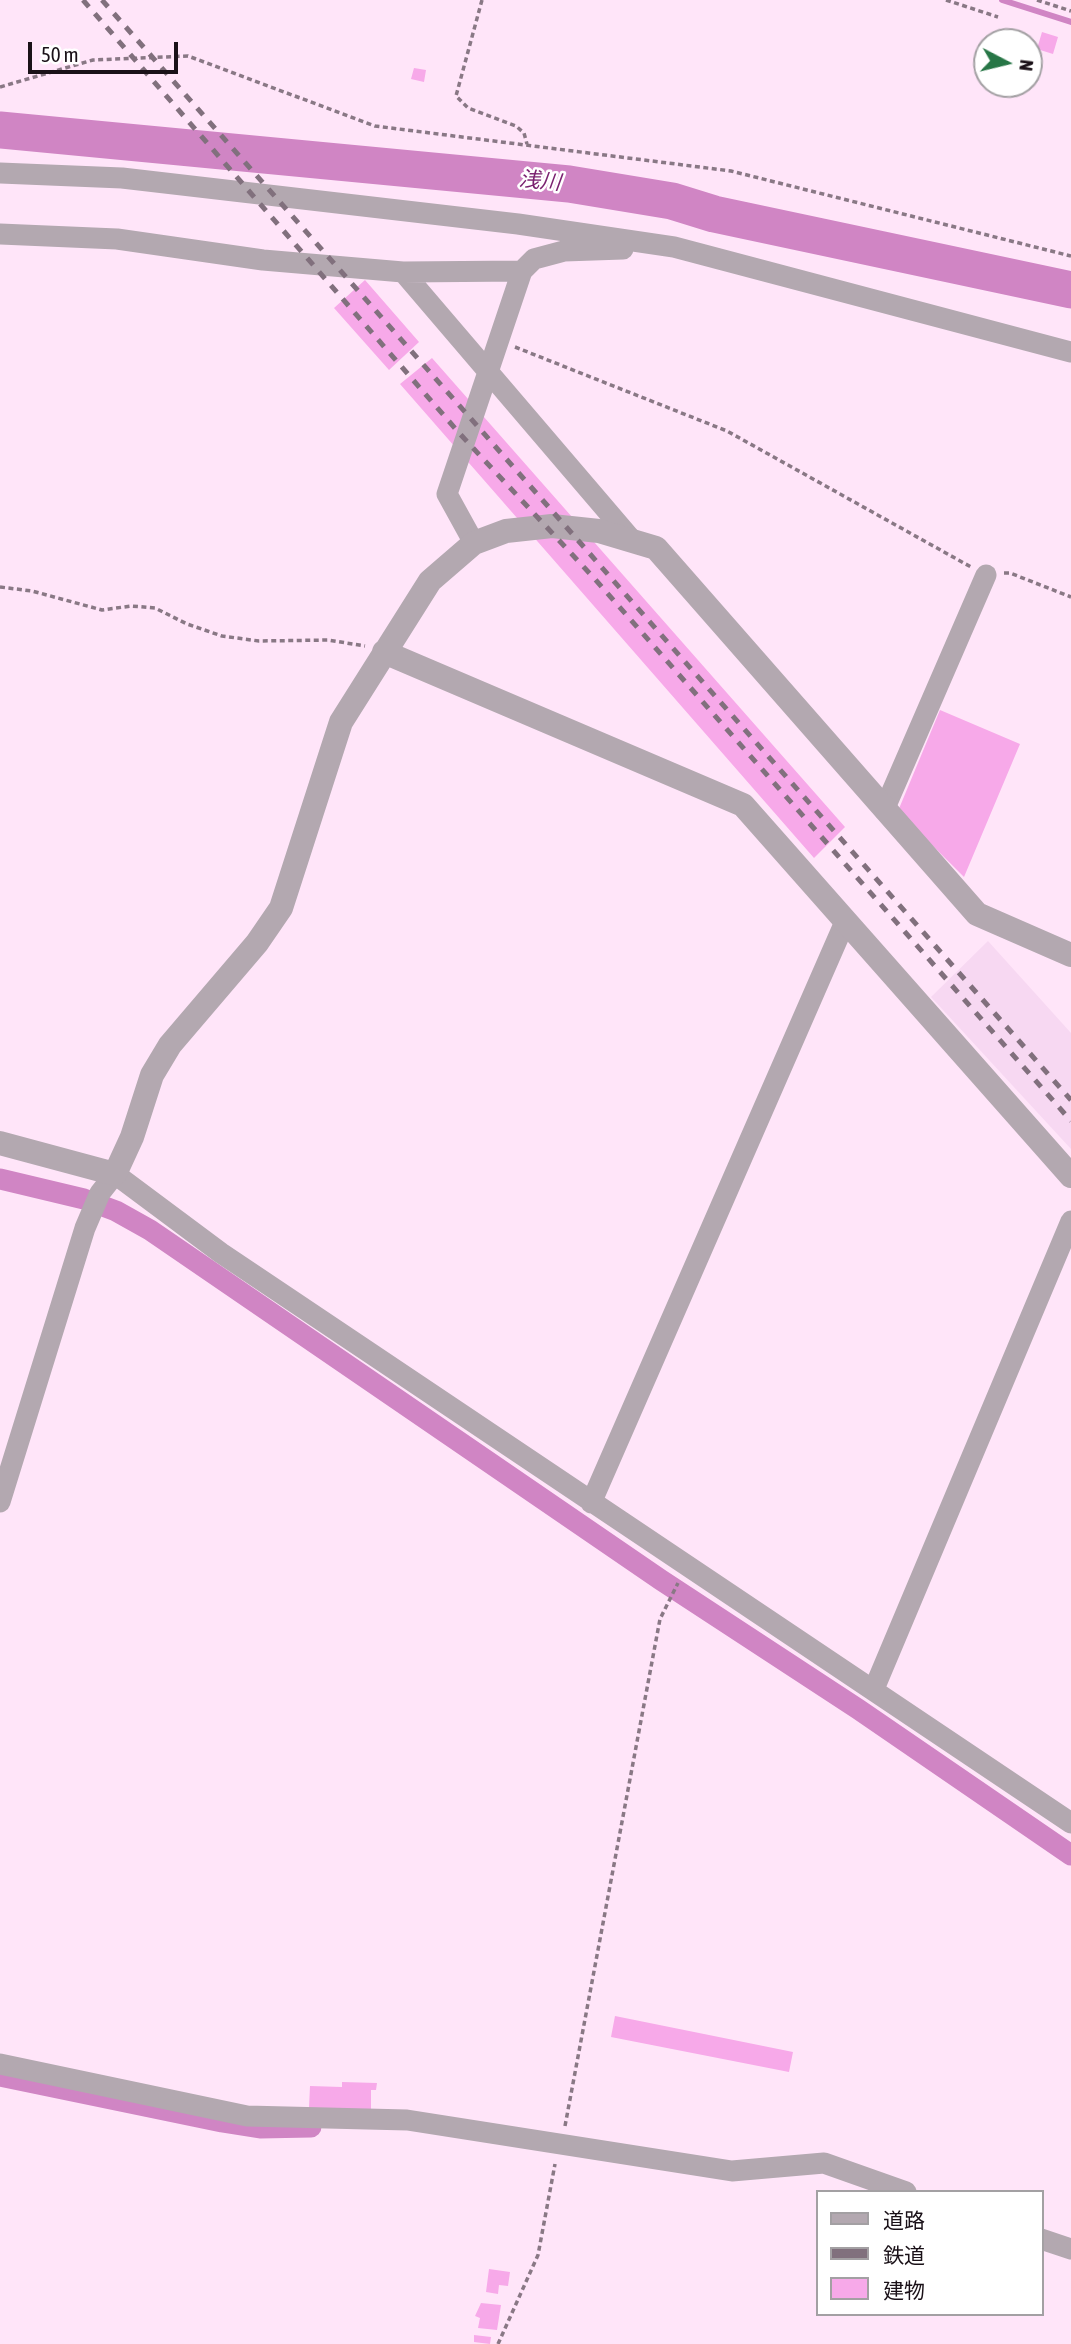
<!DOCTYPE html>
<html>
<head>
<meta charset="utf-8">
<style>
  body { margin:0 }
  #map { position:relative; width:1071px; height:2344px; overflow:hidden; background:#ffe5f9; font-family:"Asap Condensed","Noto Sans JP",sans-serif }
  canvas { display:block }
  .legend { position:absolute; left:816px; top:2190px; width:228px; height:126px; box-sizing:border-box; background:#fff; border:2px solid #a3a0a3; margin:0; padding:9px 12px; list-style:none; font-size:21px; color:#1a1118 }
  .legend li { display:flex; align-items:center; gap:14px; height:35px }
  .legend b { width:35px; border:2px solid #a3a0a3 }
  .north { position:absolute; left:973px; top:28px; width:70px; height:70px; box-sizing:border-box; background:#fff; border:2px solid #a3a0a3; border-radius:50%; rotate:97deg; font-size:19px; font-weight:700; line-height:28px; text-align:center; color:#1a1118 }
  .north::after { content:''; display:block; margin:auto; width:24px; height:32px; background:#277646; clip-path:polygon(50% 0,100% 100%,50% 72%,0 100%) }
  .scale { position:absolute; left:28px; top:42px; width:150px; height:32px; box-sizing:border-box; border:4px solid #1a1118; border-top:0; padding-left:9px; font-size:21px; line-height:24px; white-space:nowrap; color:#1a1118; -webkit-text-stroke:5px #fff; paint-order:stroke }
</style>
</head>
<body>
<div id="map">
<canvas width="1071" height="2344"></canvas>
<ul class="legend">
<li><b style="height:9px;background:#b3a8b0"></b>道路</li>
<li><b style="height:9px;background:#81707d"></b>鉄道</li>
<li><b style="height:19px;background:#f7a9e9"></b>建物</li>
</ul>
<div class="north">N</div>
<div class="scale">50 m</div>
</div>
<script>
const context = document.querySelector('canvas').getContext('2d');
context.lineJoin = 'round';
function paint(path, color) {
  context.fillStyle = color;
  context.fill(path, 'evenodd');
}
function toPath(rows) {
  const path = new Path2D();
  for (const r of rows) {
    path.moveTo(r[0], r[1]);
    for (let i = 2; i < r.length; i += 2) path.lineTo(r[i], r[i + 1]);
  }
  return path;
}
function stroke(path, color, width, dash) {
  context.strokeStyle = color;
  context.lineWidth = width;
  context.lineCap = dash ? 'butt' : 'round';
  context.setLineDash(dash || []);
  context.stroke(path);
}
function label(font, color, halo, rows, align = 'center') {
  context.font = font + ' "Asap Condensed","Noto Sans JP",sans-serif';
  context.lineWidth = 5;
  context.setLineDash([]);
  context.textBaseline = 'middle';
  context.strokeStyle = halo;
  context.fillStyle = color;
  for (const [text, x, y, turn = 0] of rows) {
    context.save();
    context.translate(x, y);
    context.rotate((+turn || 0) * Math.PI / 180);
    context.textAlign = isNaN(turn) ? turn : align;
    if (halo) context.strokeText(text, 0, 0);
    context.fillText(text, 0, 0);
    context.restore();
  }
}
paint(toPath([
  [988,941,1071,1033,1071,1149,931,997]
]), '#f7d8f2');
stroke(toPath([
  [1002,0,1071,22]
]), '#d085c4', 6);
stroke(toPath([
  [0,1179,84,1199,116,1211,150,1230,661,1580,858,1709,1071,1855],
  [0,2076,222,2122,260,2128,311,2127]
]), '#d085c4', 21);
stroke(toPath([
  [0,130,569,184,672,201,714,214,1071,290]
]), '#d085c4', 37);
paint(toPath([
  [1042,32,1058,37,1053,54,1037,49],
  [414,68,426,70,424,82,411,79],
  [365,280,419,342,389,370,334,308],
  [432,358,845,827,814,858,400,384],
  [940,710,1020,744,964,877,898,811],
  [615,2016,793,2052,789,2072,611,2037],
  [342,2082,377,2083,376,2090,371,2090,371,2113,309,2108,310,2086,342,2087],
  [489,2269,510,2272,508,2286,499,2285,498,2294,486,2292],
  [481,2303,501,2305,497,2330,478,2328,480,2318,475,2316],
  [474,2335,491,2337,490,2344,474,2342]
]), '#f7a9e9');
stroke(toPath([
  [482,0,456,96,468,108,516,126,524,133,527,144],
  [946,0,998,17],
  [1037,0,1071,11],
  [0,87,93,60,188,56,375,126,731,171,1071,256],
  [515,347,727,431,971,567],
  [1004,573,1010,573,1071,597],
  [0,587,32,591,102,610,131,606,155,608,187,624,222,636,259,641,328,640,365,646],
  [565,2126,660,1619,678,1583],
  [498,2344,538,2255,555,2164]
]), '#897885', 3.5, [5, 3.5]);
stroke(toPath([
  [0,173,122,178,518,224,674,247,1071,352],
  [0,234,117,239,263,260,403,272,522,271],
  [403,272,632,540],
  [474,543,447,494,522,271,534,259,564,251,623,249],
  [884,810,986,575],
  [0,1502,85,1228,100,1193,115,1174,221,1253,1071,1823],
  [591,1503,845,922],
  [874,1689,1071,1221],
  [0,2064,247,2116,407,2120,732,2171,824,2163,906,2192],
  [1041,2239,1071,2249]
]), '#b3a8b0', 21);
stroke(toPath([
  [384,652,743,805,1071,1176],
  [0,1143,115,1174,132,1137,152,1075,170,1045,257,943,281,908,341,722,430,581,474,543,506,531,552,526,599,531,656,548,977,914,1071,955]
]), '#b3a8b0', 24);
stroke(toPath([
  [83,0,460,434,594,578,1071,1121],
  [102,0,1071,1100]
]), '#81707d', 5, [9, 9]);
label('italic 21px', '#7a2270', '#fff', [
  ["浅川",540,181,6]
]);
</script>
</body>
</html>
